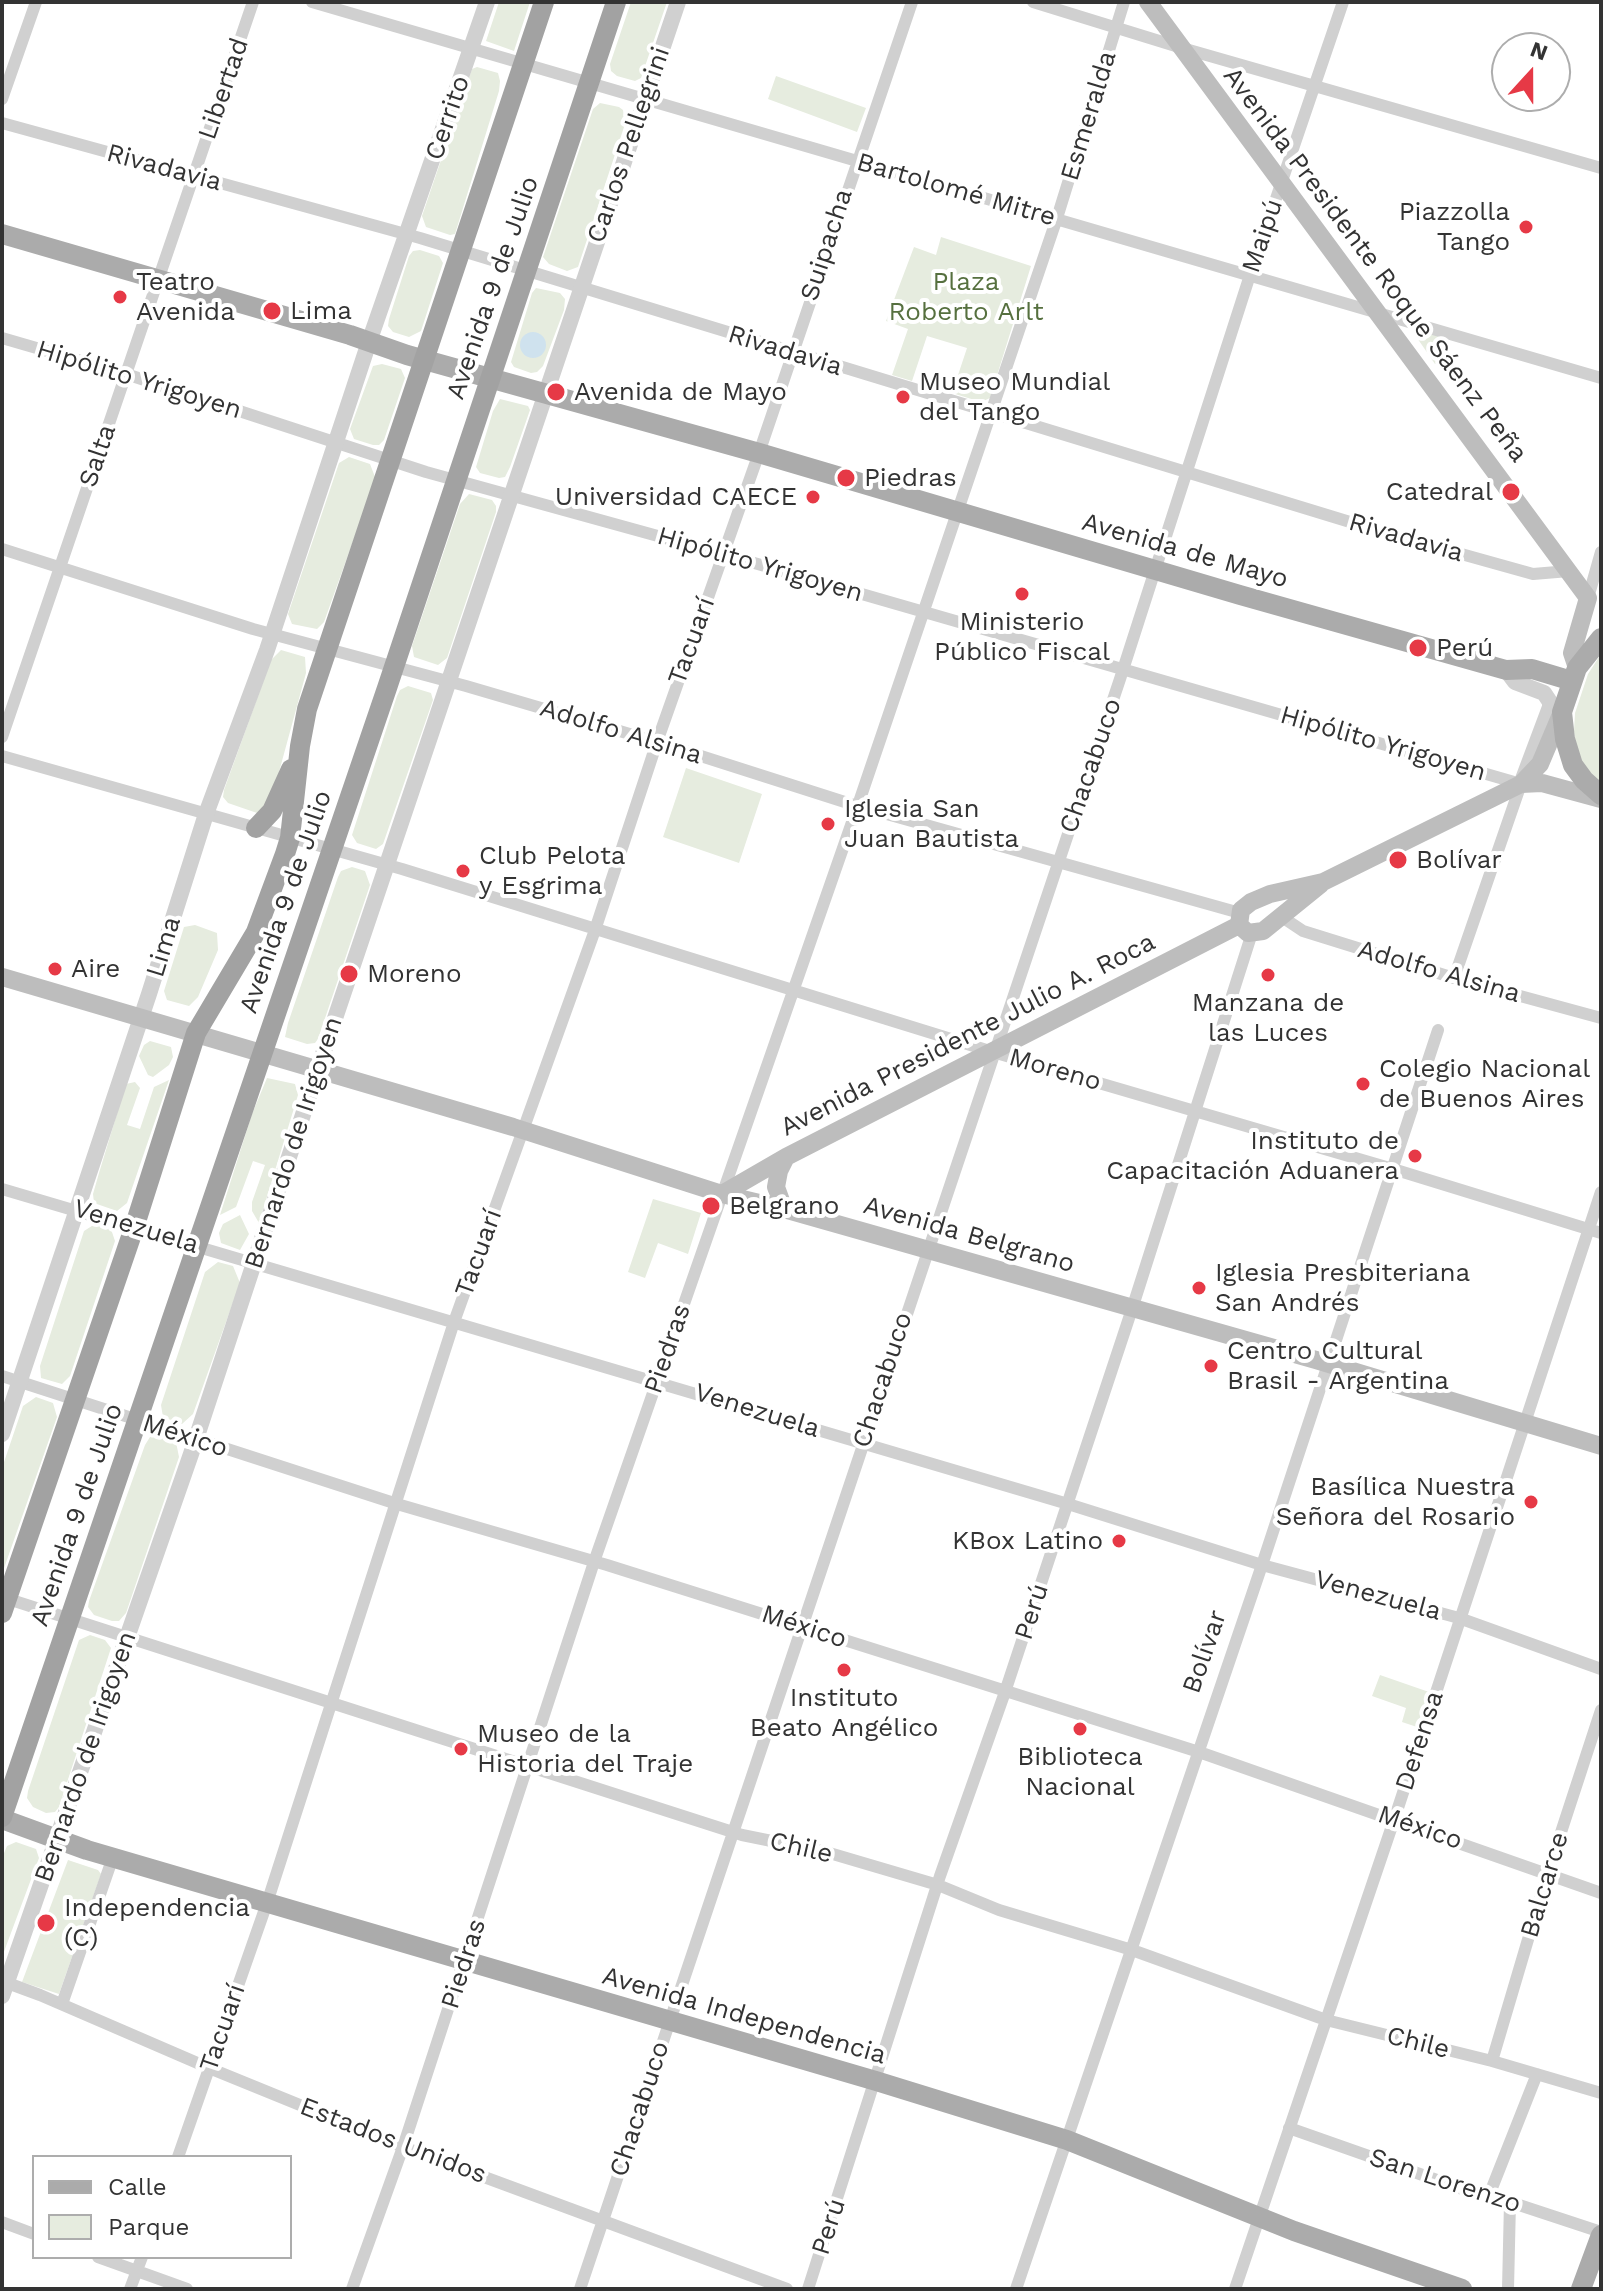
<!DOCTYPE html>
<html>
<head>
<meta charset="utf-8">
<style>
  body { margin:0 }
  #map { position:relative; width:1603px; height:2291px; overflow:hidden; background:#fff; font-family:"Work Sans",sans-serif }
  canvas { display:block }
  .frame { position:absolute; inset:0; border:4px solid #333; pointer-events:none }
  .legend { position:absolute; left:32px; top:2155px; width:260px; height:104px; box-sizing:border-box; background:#fff; border:2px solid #adadad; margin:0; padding:10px 14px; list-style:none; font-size:24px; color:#333 }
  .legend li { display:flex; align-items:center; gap:16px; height:40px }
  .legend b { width:40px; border:2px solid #adadad }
  .north { position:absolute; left:1491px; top:32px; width:80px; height:80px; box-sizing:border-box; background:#fff; border:2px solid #adadad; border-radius:50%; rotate:21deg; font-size:22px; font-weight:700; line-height:32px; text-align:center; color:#333 }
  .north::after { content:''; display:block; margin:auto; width:28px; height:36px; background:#e63946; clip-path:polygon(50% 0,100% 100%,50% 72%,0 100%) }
</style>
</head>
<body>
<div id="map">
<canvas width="1603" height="2291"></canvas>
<div class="frame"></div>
<ul class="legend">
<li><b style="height:10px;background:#ababab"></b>Calle</li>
<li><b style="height:22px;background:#e6ecdf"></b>Parque</li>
</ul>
<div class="north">N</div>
</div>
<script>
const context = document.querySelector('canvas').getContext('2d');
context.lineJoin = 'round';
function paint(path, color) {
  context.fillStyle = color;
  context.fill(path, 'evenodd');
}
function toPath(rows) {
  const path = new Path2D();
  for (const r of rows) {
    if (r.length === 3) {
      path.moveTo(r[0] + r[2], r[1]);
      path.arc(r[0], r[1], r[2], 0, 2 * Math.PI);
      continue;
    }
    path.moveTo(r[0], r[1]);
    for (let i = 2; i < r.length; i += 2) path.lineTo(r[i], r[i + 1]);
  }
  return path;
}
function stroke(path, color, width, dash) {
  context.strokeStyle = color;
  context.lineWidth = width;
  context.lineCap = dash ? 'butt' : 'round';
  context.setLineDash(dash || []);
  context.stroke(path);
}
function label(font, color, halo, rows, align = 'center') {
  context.font = font + ' "Work Sans",sans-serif';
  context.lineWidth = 8;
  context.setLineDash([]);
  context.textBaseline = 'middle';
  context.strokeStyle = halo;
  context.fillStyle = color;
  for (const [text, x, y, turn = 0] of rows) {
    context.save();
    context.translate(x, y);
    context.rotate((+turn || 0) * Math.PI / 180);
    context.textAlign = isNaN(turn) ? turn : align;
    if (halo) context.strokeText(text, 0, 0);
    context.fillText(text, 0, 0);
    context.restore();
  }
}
paint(toPath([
  [499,2,530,2,514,51,486,41],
  [631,2,667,2,641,78,635,81,617,76,611,71,610,64],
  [477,67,498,73,500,81,499,91,455,234,450,235,426,227,422,216,472,69],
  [776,76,866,108,857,132,768,99],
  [600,103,619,107,623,110,625,124,578,267,567,271,549,264,543,257,593,109],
  [941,237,1031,266,990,398,981,402,952,393,967,348,927,336,912,381,892,375,908,329,886,321,914,247,936,255],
  [420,250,439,256,443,263,421,331,409,337,393,332,388,326,389,319,409,256,413,251],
  [536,288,560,293,565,299,564,310,543,366,537,372,531,373,514,367,511,362,532,293],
  [1415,329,1445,338,1447,342,1440,364,1435,364,1413,332],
  [382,364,401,369,405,378,384,440,379,445,373,445,354,439,350,429,373,366],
  [500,399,528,406,530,410,510,467,505,477,499,478,480,473,476,467,493,411],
  [349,457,370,464,375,477,371,491,324,622,317,629,292,624,288,614,339,463],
  [469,494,492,500,496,506,496,512,447,658,438,665,414,657,412,646,460,504],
  [281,650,305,657,306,673,273,794,268,807,257,813,228,803,223,797,224,790,271,660],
  [1601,654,1601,785,1584,766,1576,749,1574,731,1575,713,1588,674],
  [408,686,431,693,433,700,383,844,376,849,357,843,352,835,397,696,400,690],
  [686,768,762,794,739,863,663,837],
  [352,867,365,871,370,885,318,1039,315,1043,307,1044,285,1037,288,1023,338,877,341,871],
  [195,925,217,933,218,950,198,997,189,1006,167,1000,164,991,184,927],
  [150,1041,171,1047,173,1057,169,1065,153,1077,148,1075,139,1056,144,1045],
  [267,1078,295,1084,298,1095,259,1223,252,1211,252,1202,265,1165,253,1161,236,1207,220,1215,252,1114],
  [169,1080,127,1203,117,1211,94,1203,93,1194,99,1173,126,1084,135,1082,140,1088,127,1125,140,1129,154,1087],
  [653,1199,701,1213,688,1254,658,1243,645,1278,628,1272],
  [240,1215,249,1234,240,1250,221,1243,219,1233,223,1224],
  [95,1224,111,1229,115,1241,70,1376,62,1384,41,1378,40,1366,84,1231],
  [218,1262,233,1266,240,1283,193,1414,182,1424,163,1417,161,1405,205,1272],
  [36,1397,53,1403,57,1417,2,1574,2,1468,23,1406],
  [156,1436,176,1442,179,1457,126,1613,119,1621,112,1621,94,1615,88,1607,89,1601,145,1445,150,1437],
  [90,1635,105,1640,111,1648,59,1807,55,1812,46,1813,33,1807,27,1798,28,1791,79,1640],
  [1380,1675,1429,1692,1417,1727,1402,1722,1406,1708,1372,1696],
  [16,1842,36,1849,39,1858,2,1957,2,1858,7,1846],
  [68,1860,98,1870,101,1874,59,1994,22,1982]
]), '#e6ecdf');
paint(toPath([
  [533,345,13]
]), '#cfe2ee');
stroke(toPath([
  [312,2,1601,378],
  [1033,2,1182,48,1601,168],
  [2,99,36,2],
  [2,123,420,238,1386,533,1533,574,1569,571],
  [2,338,126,374,426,472,723,554,1521,784,1454,978],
  [2,549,253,629,466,686,657,742,851,804,1240,913],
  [1588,598,1601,552],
  [2,737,253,2],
  [2,756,402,869,993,1052,1393,1169,1601,1233],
  [1282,917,1303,931,1454,978,1601,1018],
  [2,1189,1068,1504,1262,1565,1459,1618,1601,1669],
  [2,1376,397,1504,607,1565,1199,1752,1601,1893],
  [2,1597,742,1835,826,1852,938,1885,999,1910,1132,1950,1326,2020,1492,2061,1601,2093],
  [2,1981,40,1995,209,2068,403,2147,787,2289],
  [62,2004,113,1857],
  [1492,2061,1548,1872,1601,1710],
  [1289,2128,1488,2198,1510,2202,1601,2232],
  [178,2157,267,1903,454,1322,595,930,657,742,759,453,912,2],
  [1488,2198,1537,2074],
  [2,2222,34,2234],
  [98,2257,187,2289],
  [130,2289,142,2257],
  [352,2289,403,2147,594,1562,858,805,1057,218,1124,2],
  [580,2289,1120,679,1250,275,1343,2],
  [808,2289,940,1876,1005,1692,1132,1309,1252,933],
  [1016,2289,1262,1565,1438,1030],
  [1235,2289,1394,1820,1601,1192],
  [1508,2289,1510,2202]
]), '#d0d0d0', 12);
stroke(toPath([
  [1506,670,1515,682,1544,693,1550,702,1550,707,1523,779],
  [2,1434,149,994,206,814,267,650,369,342,487,2],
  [2,1996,191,1454,326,1045,678,2]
]), '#d0d0d0', 16);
stroke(toPath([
  [1148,2,1588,598],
  [1577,668,1572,653,1588,598],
  [1521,784,1542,783,1601,799],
  [1239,925,1241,910,1251,902,1270,894,1323,882,1521,784,1540,764,1562,712],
  [1239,925,1248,933,1263,931,1321,884],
  [2,977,513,1127,722,1194,784,1209,1316,1360,1601,1446],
  [722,1194,786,1157,1239,925],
  [784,1209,776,1187,779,1171,786,1157]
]), '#bdbdbd', 18);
stroke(toPath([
  [2,234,350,335,407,355,759,453,1240,595,1506,670,1532,669,1572,681],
  [1601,638,1577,668,1562,712,1565,739,1573,765,1584,780,1601,795],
  [2,1819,87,1850,876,2081,1067,2140,1294,2231,1462,2289],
  [1581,2289,1601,2235]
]), '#ababab', 20);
stroke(toPath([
  [256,828,272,811,291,769],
  [2,1613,134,1228,196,1033,256,932,285,854,290,838,300,746,307,709,544,2],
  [2,1817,387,688,616,2]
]), '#a2a2a2', 20);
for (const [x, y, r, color] of [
  [1526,227,8,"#e63946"],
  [120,297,8,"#e63946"],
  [272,311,10,"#e63946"],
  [556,392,10,"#e63946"],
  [903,397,8,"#e63946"],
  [846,478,10,"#e63946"],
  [1511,492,10,"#e63946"],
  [813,497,8,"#e63946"],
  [1022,594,8,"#e63946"],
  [1418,648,10,"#e63946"],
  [828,824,8,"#e63946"],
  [1398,860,10,"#e63946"],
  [463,871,8,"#e63946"],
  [55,969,8,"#e63946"],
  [349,974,10,"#e63946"],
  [1268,975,8,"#e63946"],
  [1363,1084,8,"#e63946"],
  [1415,1156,8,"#e63946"],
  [711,1206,10,"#e63946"],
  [1199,1288,8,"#e63946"],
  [1211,1366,8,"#e63946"],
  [1531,1502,8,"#e63946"],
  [1119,1541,8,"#e63946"],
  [844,1670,8,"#e63946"],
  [1080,1729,8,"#e63946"],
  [461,1749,8,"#e63946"],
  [46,1923,10,"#e63946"]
]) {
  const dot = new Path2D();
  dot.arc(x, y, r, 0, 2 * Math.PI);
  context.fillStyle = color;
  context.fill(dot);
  stroke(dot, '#fff', 3);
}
label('26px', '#333', '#fff', [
  ["Libertad",224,89,-71],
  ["Esmeralda",1089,116,-73],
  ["Cerrito",448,118,-71],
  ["Carlos Pellegrini",629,145,-71],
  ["Rivadavia",164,168,15],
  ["Bartolomé Mitre",956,190,16],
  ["Maipú",1263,236,-71],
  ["Suipacha",827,245,-72],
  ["Avenida Presidente Roque Sáenz Peña",1375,265,53],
  ["Avenida 9 de Julio",493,288,-71],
  ["Rivadavia",785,351,17],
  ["Hipólito Yrigoyen",139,380,17],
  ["Salta",98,456,-71],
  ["Rivadavia",1406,538,16],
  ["Avenida de Mayo",1185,551,16],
  ["Hipólito Yrigoyen",760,565,16],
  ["Tacuarí",692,641,-70],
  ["Adolfo Alsina",621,732,17],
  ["Hipólito Yrigoyen",1383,744,16],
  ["Chacabuco",1091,766,-71],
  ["Avenida 9 de Julio",286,902,-71],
  ["Lima",164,947,-73],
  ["Adolfo Alsina",1439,972,16],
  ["Avenida Presidente Julio A. Roca",968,1035,-27],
  ["Moreno",1055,1070,16],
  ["Bernardo de Irigoyen",294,1143,-72],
  ["Venezuela",136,1227,17],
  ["Avenida Belgrano",969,1235,16],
  ["Tacuarí",479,1253,-70],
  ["Piedras",668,1349,-71],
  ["Chacabuco",883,1380,-72],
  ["Venezuela",757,1411,17],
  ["México",185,1436,18],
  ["Avenida 9 de Julio",77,1515,-71],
  ["Venezuela",1378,1596,15],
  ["Perú",1032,1612,-72],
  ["México",804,1627,18],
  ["Bolívar",1205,1652,-71],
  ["Defensa",1420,1741,-72],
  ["Bernardo de Irigoyen",86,1757,-71],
  ["México",1420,1828,19],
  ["Chile",801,1848,13],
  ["Balcarce",1545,1885,-73],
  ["Piedras",464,1964,-72],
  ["Avenida Independencia",744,2016,16],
  ["Tacuarí",223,2028,-71],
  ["Chile",1418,2043,14],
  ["Chacabuco",640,2109,-72],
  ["Estados Unidos",393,2141,21],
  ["San Lorenzo",1445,2181,18],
  ["Perú",829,2227,-72]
]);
label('26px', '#333', '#fff', [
  ["Piazzolla",1510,212,"right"],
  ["Tango",1510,242,"right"],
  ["Teatro",136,282],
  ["Avenida",136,312],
  ["Lima",290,311],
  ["Museo Mundial",919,382],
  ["del Tango",919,412],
  ["Avenida de Mayo",574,392],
  ["Piedras",864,478],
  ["Catedral",1493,492,"right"],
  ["Universidad CAECE",797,497,"right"],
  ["Ministerio",1022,622,"center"],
  ["Público Fiscal",1022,652,"center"],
  ["Perú",1436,648],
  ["Iglesia San",844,809],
  ["Juan Bautista",844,839],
  ["Club Pelota",479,856],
  ["y Esgrima",479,886],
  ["Bolívar",1416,860],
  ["Aire",71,969],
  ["Moreno",367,974],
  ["Manzana de",1268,1003,"center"],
  ["las Luces",1268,1033,"center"],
  ["Colegio Nacional",1379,1069],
  ["de Buenos Aires",1379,1099],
  ["Instituto de",1399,1141,"right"],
  ["Capacitación Aduanera",1399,1171,"right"],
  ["Belgrano",729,1206],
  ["Iglesia Presbiteriana",1215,1273],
  ["San Andrés",1215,1303],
  ["Centro Cultural",1227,1351],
  ["Brasil - Argentina",1227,1381],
  ["Basílica Nuestra",1515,1487,"right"],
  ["Señora del Rosario",1515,1517,"right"],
  ["KBox Latino",1103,1541,"right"],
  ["Instituto",844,1698,"center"],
  ["Beato Angélico",844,1728,"center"],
  ["Museo de la",477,1734],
  ["Historia del Traje",477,1764],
  ["Biblioteca",1080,1757,"center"],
  ["Nacional",1080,1787,"center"],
  ["Independencia",64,1908],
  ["(C)",64,1938]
], 'left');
label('26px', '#56703f', '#fff', [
  ["Plaza",966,282],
  ["Roberto Arlt",966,312]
]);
</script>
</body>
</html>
